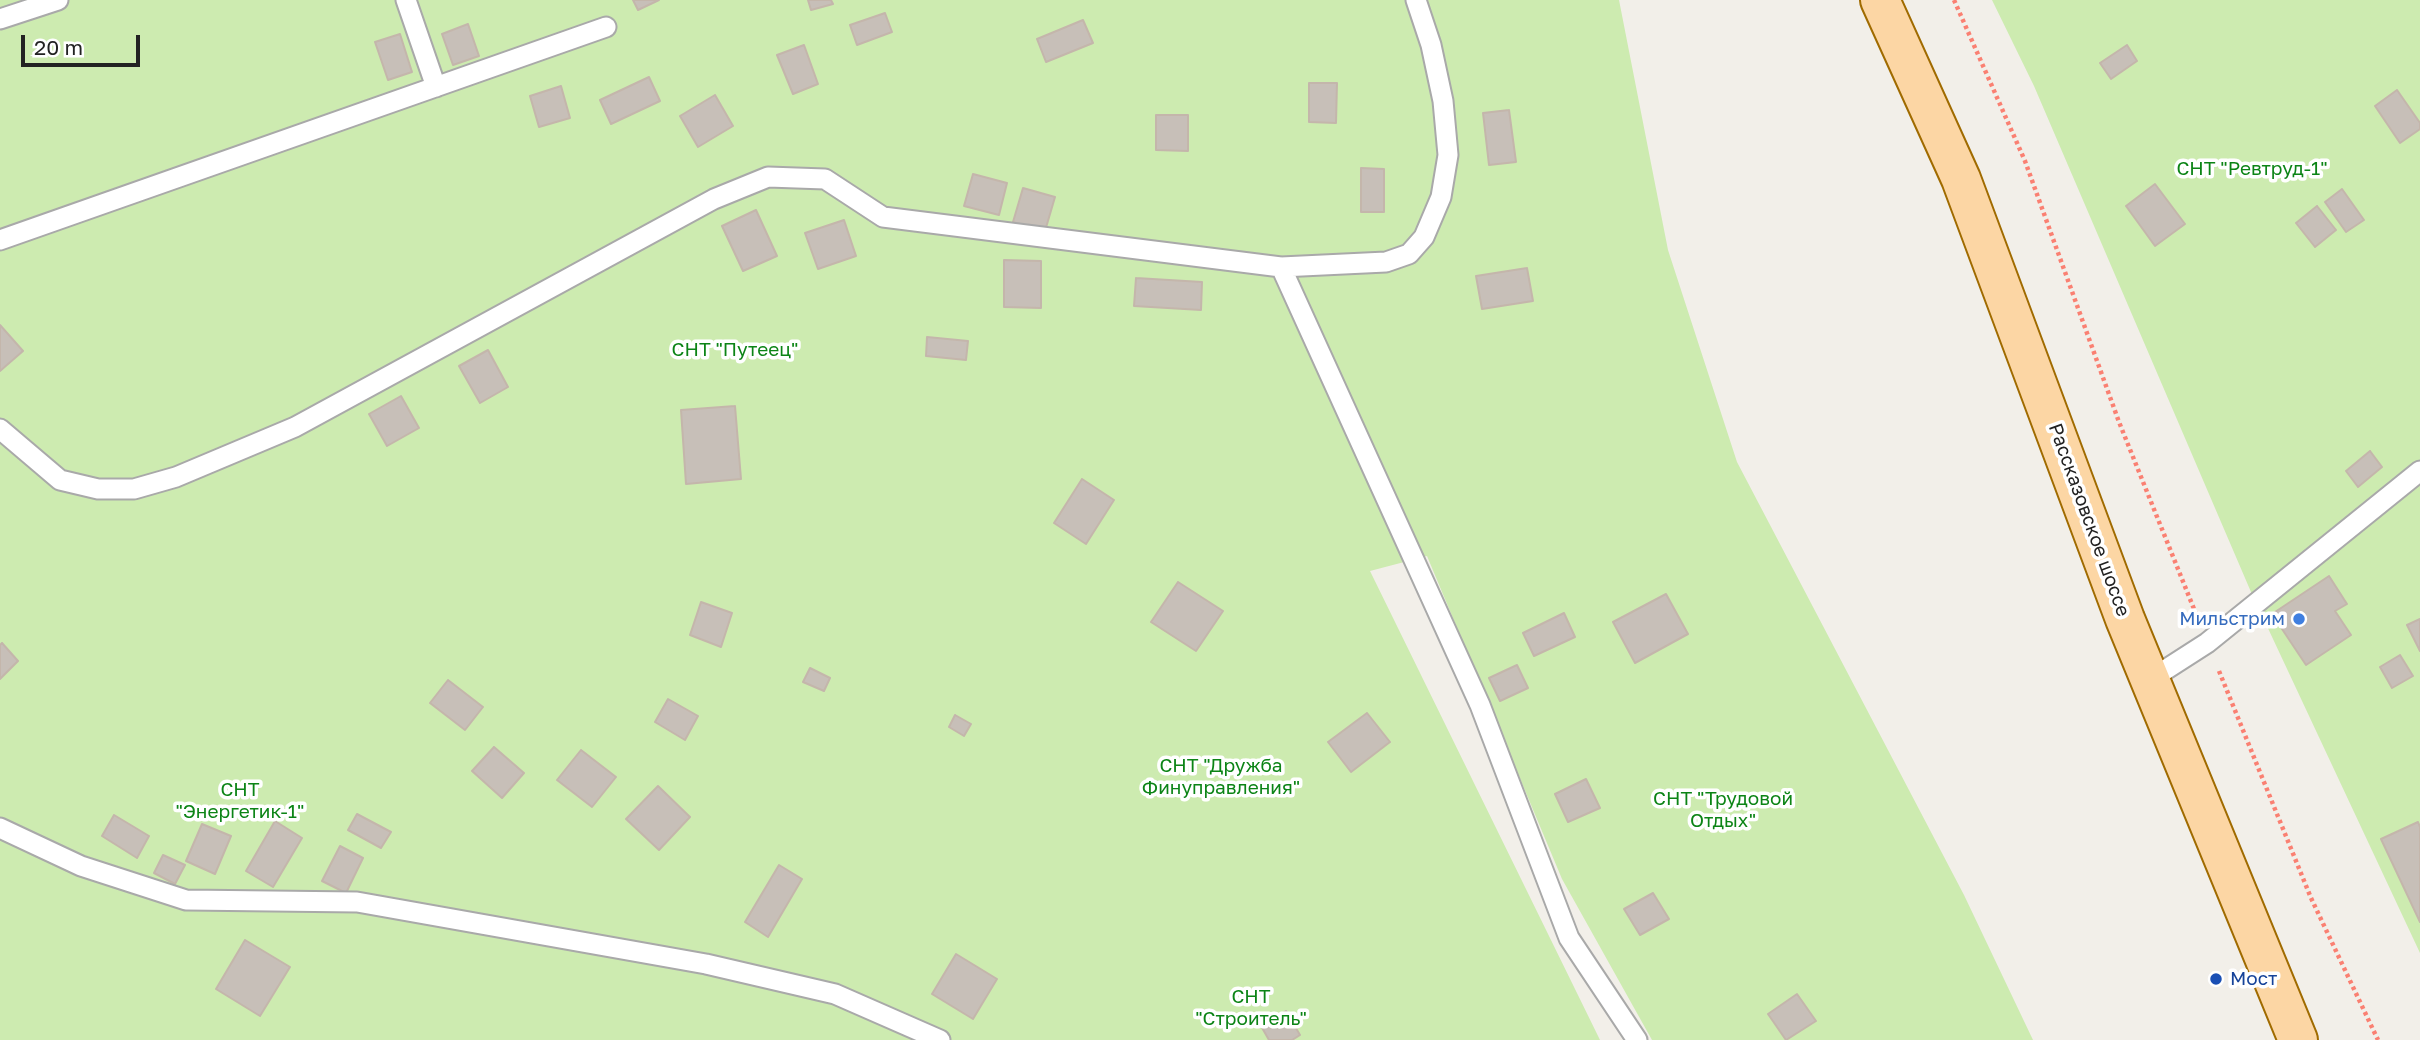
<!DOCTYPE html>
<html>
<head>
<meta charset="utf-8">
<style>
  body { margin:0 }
  #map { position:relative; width:2420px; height:1040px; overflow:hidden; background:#f2efe9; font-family:"Golos Text",sans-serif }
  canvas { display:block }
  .scale { position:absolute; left:21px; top:35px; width:119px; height:32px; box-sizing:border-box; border:4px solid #222; border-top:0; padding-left:9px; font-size:21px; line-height:24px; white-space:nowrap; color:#222; -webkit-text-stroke:5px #fff; paint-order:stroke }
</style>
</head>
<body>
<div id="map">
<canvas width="2420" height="1040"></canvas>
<div class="scale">20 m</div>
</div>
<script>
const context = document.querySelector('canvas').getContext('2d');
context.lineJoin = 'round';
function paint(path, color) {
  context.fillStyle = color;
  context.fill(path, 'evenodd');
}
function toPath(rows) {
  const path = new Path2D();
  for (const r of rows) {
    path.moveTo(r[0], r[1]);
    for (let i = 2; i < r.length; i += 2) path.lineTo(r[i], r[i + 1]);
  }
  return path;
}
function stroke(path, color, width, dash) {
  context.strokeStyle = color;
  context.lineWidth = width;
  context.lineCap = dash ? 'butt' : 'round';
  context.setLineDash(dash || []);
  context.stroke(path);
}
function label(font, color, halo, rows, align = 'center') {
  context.font = font + ' "Golos Text",sans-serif';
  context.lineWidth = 7;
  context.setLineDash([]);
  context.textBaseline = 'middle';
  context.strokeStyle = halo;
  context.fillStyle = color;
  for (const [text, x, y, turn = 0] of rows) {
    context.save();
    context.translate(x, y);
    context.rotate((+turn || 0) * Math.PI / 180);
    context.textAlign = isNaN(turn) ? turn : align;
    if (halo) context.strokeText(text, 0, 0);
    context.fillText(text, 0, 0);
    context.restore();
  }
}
paint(toPath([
  [0,0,1619,0,1668,250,1737,462,1964,895,2033,1040,1652,1040,1562,879,1427,556,1370,571,1600,1040,0,1040],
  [1992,0,2420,0,2420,953,2251,592,2034,86]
]), '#cdebb0');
const building = toPath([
  [633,0,659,0,638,10,633,0],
  [808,0,831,0,833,4,811,10,808,0],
  [885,13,892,32,857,45,850,25,885,13],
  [1083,20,1093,43,1046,62,1037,39,1083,20],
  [468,24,479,56,453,65,442,34,468,24],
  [400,34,412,72,388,80,375,42,400,34],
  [804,45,818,84,793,94,777,55,804,45],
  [2127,45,2137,61,2111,79,2100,63,2127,45],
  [649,77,660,101,611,124,600,100,649,77],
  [1309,83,1337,83,1336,123,1309,122,1309,83],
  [561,86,570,118,539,127,530,96,561,86],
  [2397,90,2420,123,2420,129,2400,143,2375,106,2397,90],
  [715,95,733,126,698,147,680,116,715,95],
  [1509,110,1516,162,1489,165,1483,113,1509,110],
  [1156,115,1188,115,1188,151,1156,150,1156,115],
  [1361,168,1384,169,1384,212,1361,212,1361,168],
  [973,174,1007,183,999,215,964,206,973,174],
  [2155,184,2185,224,2155,246,2126,206,2155,184],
  [1023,188,1055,197,1045,231,1013,222,1023,188],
  [2342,189,2364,220,2346,232,2325,202,2342,189],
  [2317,206,2336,230,2315,247,2296,223,2317,206],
  [756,210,777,256,743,271,722,226,756,210],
  [844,220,856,256,818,269,805,233,844,220],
  [1004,260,1041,261,1041,308,1004,307,1004,260],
  [1527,268,1533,301,1482,309,1476,276,1527,268],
  [1136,278,1202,282,1201,310,1134,306,1136,278],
  [0,325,23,351,0,371,0,325],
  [927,337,968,341,966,360,926,356,927,337],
  [488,350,508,387,480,403,459,366,488,350],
  [401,396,419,428,387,446,369,414,401,396],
  [735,406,741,479,686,484,681,410,735,406],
  [2370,451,2382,467,2358,487,2346,471,2370,451],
  [1082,479,1114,500,1086,544,1054,523,1082,479],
  [2329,576,2347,604,2335,611,2351,635,2306,665,2272,614,2329,576],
  [1178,582,1223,611,1196,651,1151,622,1178,582],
  [1666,594,1688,634,1635,663,1613,622,1666,594],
  [701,602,732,613,721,647,690,635,701,602],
  [1564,613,1575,637,1534,656,1523,633,1564,613],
  [2420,619,2420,651,2407,625,2420,619],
  [2,643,18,661,0,679,0,645,2,643],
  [2400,655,2413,676,2392,688,2380,667,2400,655],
  [1517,665,1528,688,1500,701,1489,678,1517,665],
  [810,668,830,678,824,691,803,682,810,668],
  [448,680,483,707,465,730,430,703,448,680],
  [668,699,698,716,685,740,655,722,668,699],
  [1367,713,1390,742,1351,772,1328,742,1367,713],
  [955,715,971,724,964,736,949,727,955,715],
  [494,747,524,773,502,798,472,771,494,747],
  [581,750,616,777,592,807,557,780,581,750],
  [1586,779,1600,808,1568,822,1555,794,1586,779],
  [658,786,690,817,659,850,626,819,658,786],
  [357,814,391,832,381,848,348,830,357,814],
  [114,815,149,836,137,858,102,836,114,815],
  [275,821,302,838,273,887,246,871,275,821],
  [2418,822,2420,827,2420,922,2381,839,2418,822],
  [202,824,231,836,215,874,186,861,202,824],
  [340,846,363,858,346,893,322,881,340,846],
  [163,855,185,865,175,884,154,873,163,855],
  [779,865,802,879,768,937,745,922,779,865],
  [1653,893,1669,919,1640,935,1624,909,1653,893],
  [245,940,290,967,260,1016,216,989,245,940],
  [956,954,997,979,973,1019,932,994,956,954],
  [1797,994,1816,1021,1786,1040,1768,1014,1797,994],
  [1286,1011,1300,1035,1292,1040,1269,1040,1261,1026,1286,1011]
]);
paint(building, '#c7bfb8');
stroke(building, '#c4b6ab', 2);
const lane = toPath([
  [406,0,436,87],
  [1416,0,1431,45,1443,101,1448,155,1441,197,1424,237,1409,254,1386,262,1281,267,1480,705,1569,938,1637,1040],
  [0,19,58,0],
  [0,240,606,27],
  [0,429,60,480,98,489,134,489,176,477,295,427,714,199,768,177,825,179,883,217,1281,267],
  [2151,679,2207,643,2420,471],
  [0,828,81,866,186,900,357,902,706,964,835,994,940,1040]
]);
const primary = toPath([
  [1880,0,1961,179,2125,619,2298,1040]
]);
stroke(lane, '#a9a9a9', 23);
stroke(primary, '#a06b00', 42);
stroke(toPath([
  [1954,0,2025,161,2119,422,2196,614],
  [2219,671,2311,898,2378,1040]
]), '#fa8072', 4.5, [3.5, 3.5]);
stroke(lane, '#fff', 19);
stroke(primary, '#fcd6a4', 38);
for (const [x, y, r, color] of [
  [2299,619,7,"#3f7fe0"],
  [2216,979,7,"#1a4fb4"]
]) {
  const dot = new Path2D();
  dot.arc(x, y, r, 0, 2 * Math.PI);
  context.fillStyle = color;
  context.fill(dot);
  stroke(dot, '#fff', 2.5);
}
label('19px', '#0c8416', '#fff', [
  ["СНТ \"Ревтруд-1\"",2252,169],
  ["СНТ \"Путеец\"",735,350],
  ["СНТ \"Дружба",1221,766],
  ["Финуправления\"",1221,788],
  ["СНТ",240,790],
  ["\"Энергетик-1\"",240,812],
  ["СНТ \"Трудовой",1723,799],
  ["Отдых\"",1723,821],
  ["СНТ",1251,997],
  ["\"Строитель\"",1251,1019]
]);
label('19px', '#222', '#fff', [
  ["Рассказовское шоссе",2089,520,70]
]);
label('19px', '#366cbe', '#fff', [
  ["Мильстрим",2285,619]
], 'right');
label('19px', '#164399', '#fff', [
  ["Мост",2230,979]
], 'left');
</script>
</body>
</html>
